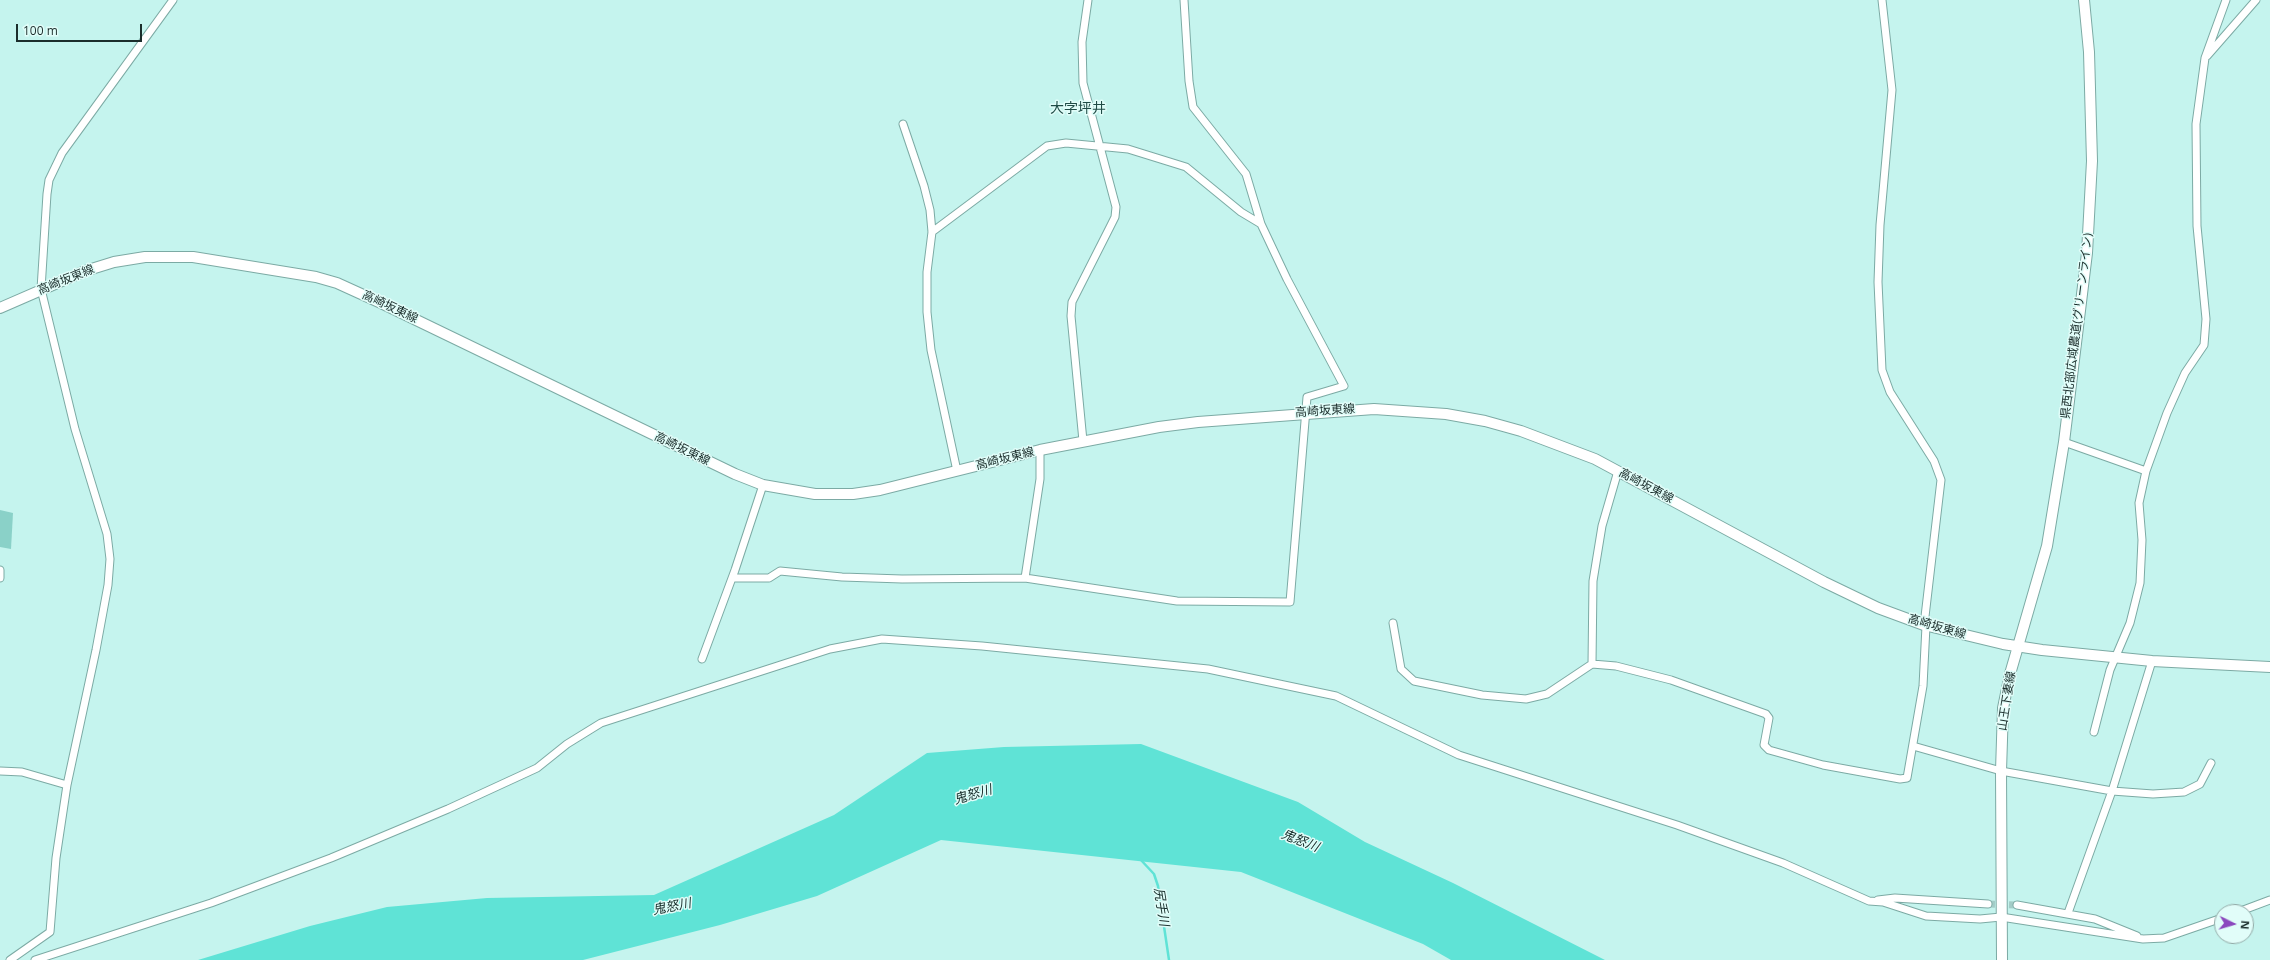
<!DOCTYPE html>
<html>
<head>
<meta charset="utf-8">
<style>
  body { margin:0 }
  #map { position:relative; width:2270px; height:960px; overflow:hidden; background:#c5f4ee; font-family:"Open Sans",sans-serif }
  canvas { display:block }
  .north { position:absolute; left:2214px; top:904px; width:40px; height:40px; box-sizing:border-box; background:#e1fdf9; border:1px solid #92aaa7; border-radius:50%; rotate:95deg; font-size:11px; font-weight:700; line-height:16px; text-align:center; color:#1b2d2b }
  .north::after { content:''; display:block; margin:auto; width:14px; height:18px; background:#8b49be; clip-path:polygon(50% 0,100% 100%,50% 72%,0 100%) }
  .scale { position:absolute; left:16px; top:24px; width:126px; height:18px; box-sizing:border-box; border:2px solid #1b2d2b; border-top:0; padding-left:5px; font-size:12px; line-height:14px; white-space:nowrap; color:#1b2d2b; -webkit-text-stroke:3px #e1fdf9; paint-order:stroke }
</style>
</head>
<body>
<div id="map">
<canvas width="2270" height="960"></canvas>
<div class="north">N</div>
<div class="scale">100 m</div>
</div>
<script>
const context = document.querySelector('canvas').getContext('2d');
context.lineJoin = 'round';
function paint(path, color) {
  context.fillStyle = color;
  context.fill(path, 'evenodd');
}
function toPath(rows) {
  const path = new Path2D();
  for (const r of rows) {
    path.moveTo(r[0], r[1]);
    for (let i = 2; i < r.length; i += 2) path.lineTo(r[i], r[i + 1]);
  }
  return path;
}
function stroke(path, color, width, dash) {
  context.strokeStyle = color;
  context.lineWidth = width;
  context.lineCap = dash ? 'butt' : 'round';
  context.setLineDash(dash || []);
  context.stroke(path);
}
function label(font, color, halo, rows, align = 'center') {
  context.font = font + ' "Open Sans","Noto Sans JP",sans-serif';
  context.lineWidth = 3;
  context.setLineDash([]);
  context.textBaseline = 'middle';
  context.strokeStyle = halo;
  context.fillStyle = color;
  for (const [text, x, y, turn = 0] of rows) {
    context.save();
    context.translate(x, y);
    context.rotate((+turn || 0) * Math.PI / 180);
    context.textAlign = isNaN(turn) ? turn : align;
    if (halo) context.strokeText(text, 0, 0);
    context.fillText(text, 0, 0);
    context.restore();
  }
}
paint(toPath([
  [0,510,13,513,11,549,0,547]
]), '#8ad1c8');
paint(toPath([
  [1141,744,1298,802,1365,842,1453,883,1605,960,1451,960,1423,944,1241,872,941,840,817,896,720,925,583,960,198,960,310,926,387,907,487,898,654,895,834,815,927,753,1004,747]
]), '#5fe3d6');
stroke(toPath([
  [1140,859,1154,874,1158,886,1169,960]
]), '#5fe3d6', 2.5);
stroke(toPath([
  [1988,904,2017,905]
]), '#a3ccc7', 7, [7, 3.5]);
const street = toPath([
  [1184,0,1189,81,1193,107,1246,174,1261,224],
  [1882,0,1892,90,1880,225,1878,282,1882,370,1890,392,1934,461,1941,480,1924,625],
  [2207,56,2256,0],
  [903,124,924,186,930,210,932,232,927,272,927,312,931,350,957,471],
  [932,232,1047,146,1066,143,1128,149,1186,167,1241,212,1261,224,1287,279,1344,386,1307,397,1290,602,1177,601,1025,578,1040,479,1040,450],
  [1083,441,1071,316,1072,302,1110,227,1115,217,1116,207,1083,83,1082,42,1088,0],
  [2064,442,2146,471,2139,503,2142,540,2140,583,2130,623,2110,670,2094,732],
  [2146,471,2167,413,2185,373,2204,345,2206,319,2197,226,2196,124,2205,58,2226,0],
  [0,570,0,578],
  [733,578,769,578,780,571,842,577,902,579,1025,578],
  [1393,623,1401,669,1414,681,1482,695,1526,699,1547,694,1592,664,1616,666,1671,680,1766,714,1769,718,1764,745,1769,750,1823,765,1900,779,1907,778,1923,686,1926,626],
  [702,659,735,570,763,485],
  [1592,664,1593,581,1602,526,1618,471],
  [1913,746,2001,771,2112,791,2153,794,2184,792,2200,784,2211,763],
  [0,771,22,772,67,785],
  [1878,900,1895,898,1988,904],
  [2017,905,2095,919,2137,936],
  [2238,912,2270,900],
  [2068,913,2112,791,2152,661],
  [10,960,50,932,56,858,67,785,96,650,108,585,110,559,107,534,75,429,41,289,47,194,49,180,62,153,173,0],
  [35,960,211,903,331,858,448,809,537,768,567,744,601,723,830,649,882,639,982,646,1208,669,1336,696,1459,755,1677,825,1783,863,1869,901,1883,902,1926,916,1980,919,2001,917,2143,939,2164,938,2222,918]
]);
const secondary = toPath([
  [0,308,85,271,114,262,145,257,193,257,316,277,337,283,381,303,735,474,763,485,815,494,853,494,880,490,1040,450,1159,427,1198,422,1374,409,1446,414,1485,421,1521,431,1595,459,1824,582,1878,608,1924,625,2003,644,2042,650,2152,661,2270,667],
  [2002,960,2001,771,2003,708,2010,674,2047,546,2064,442,2087,253,2092,161,2089,52,2084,0]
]);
stroke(street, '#7caaa4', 9);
stroke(secondary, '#7caaa4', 12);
stroke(street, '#fff', 7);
stroke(secondary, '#fff', 10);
label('12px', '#1b2d2b', '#e1fdf9', [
  ["高崎坂東線",66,280,-22],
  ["高崎坂東線",390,307,25],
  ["県西北部広域農道(グリーンライン)",2077,326,-83],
  ["高崎坂東線",1325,411,-4],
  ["高崎坂東線",682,449,26],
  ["高崎坂東線",1005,459,-14],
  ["高崎坂東線",1646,486,28],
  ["高崎坂東線",1937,627,16],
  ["山王下妻線",2007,701,-81]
]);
label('italic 13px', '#172e2b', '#e1fdf9', [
  ["鬼怒川",973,795,-16],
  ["鬼怒川",1300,841,22],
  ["鬼怒川",672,907,-11],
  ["尻手川",1161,907,81]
]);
label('14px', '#1f4b46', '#e1fdf9', [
  ["大字坪井",1078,109]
]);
</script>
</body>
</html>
